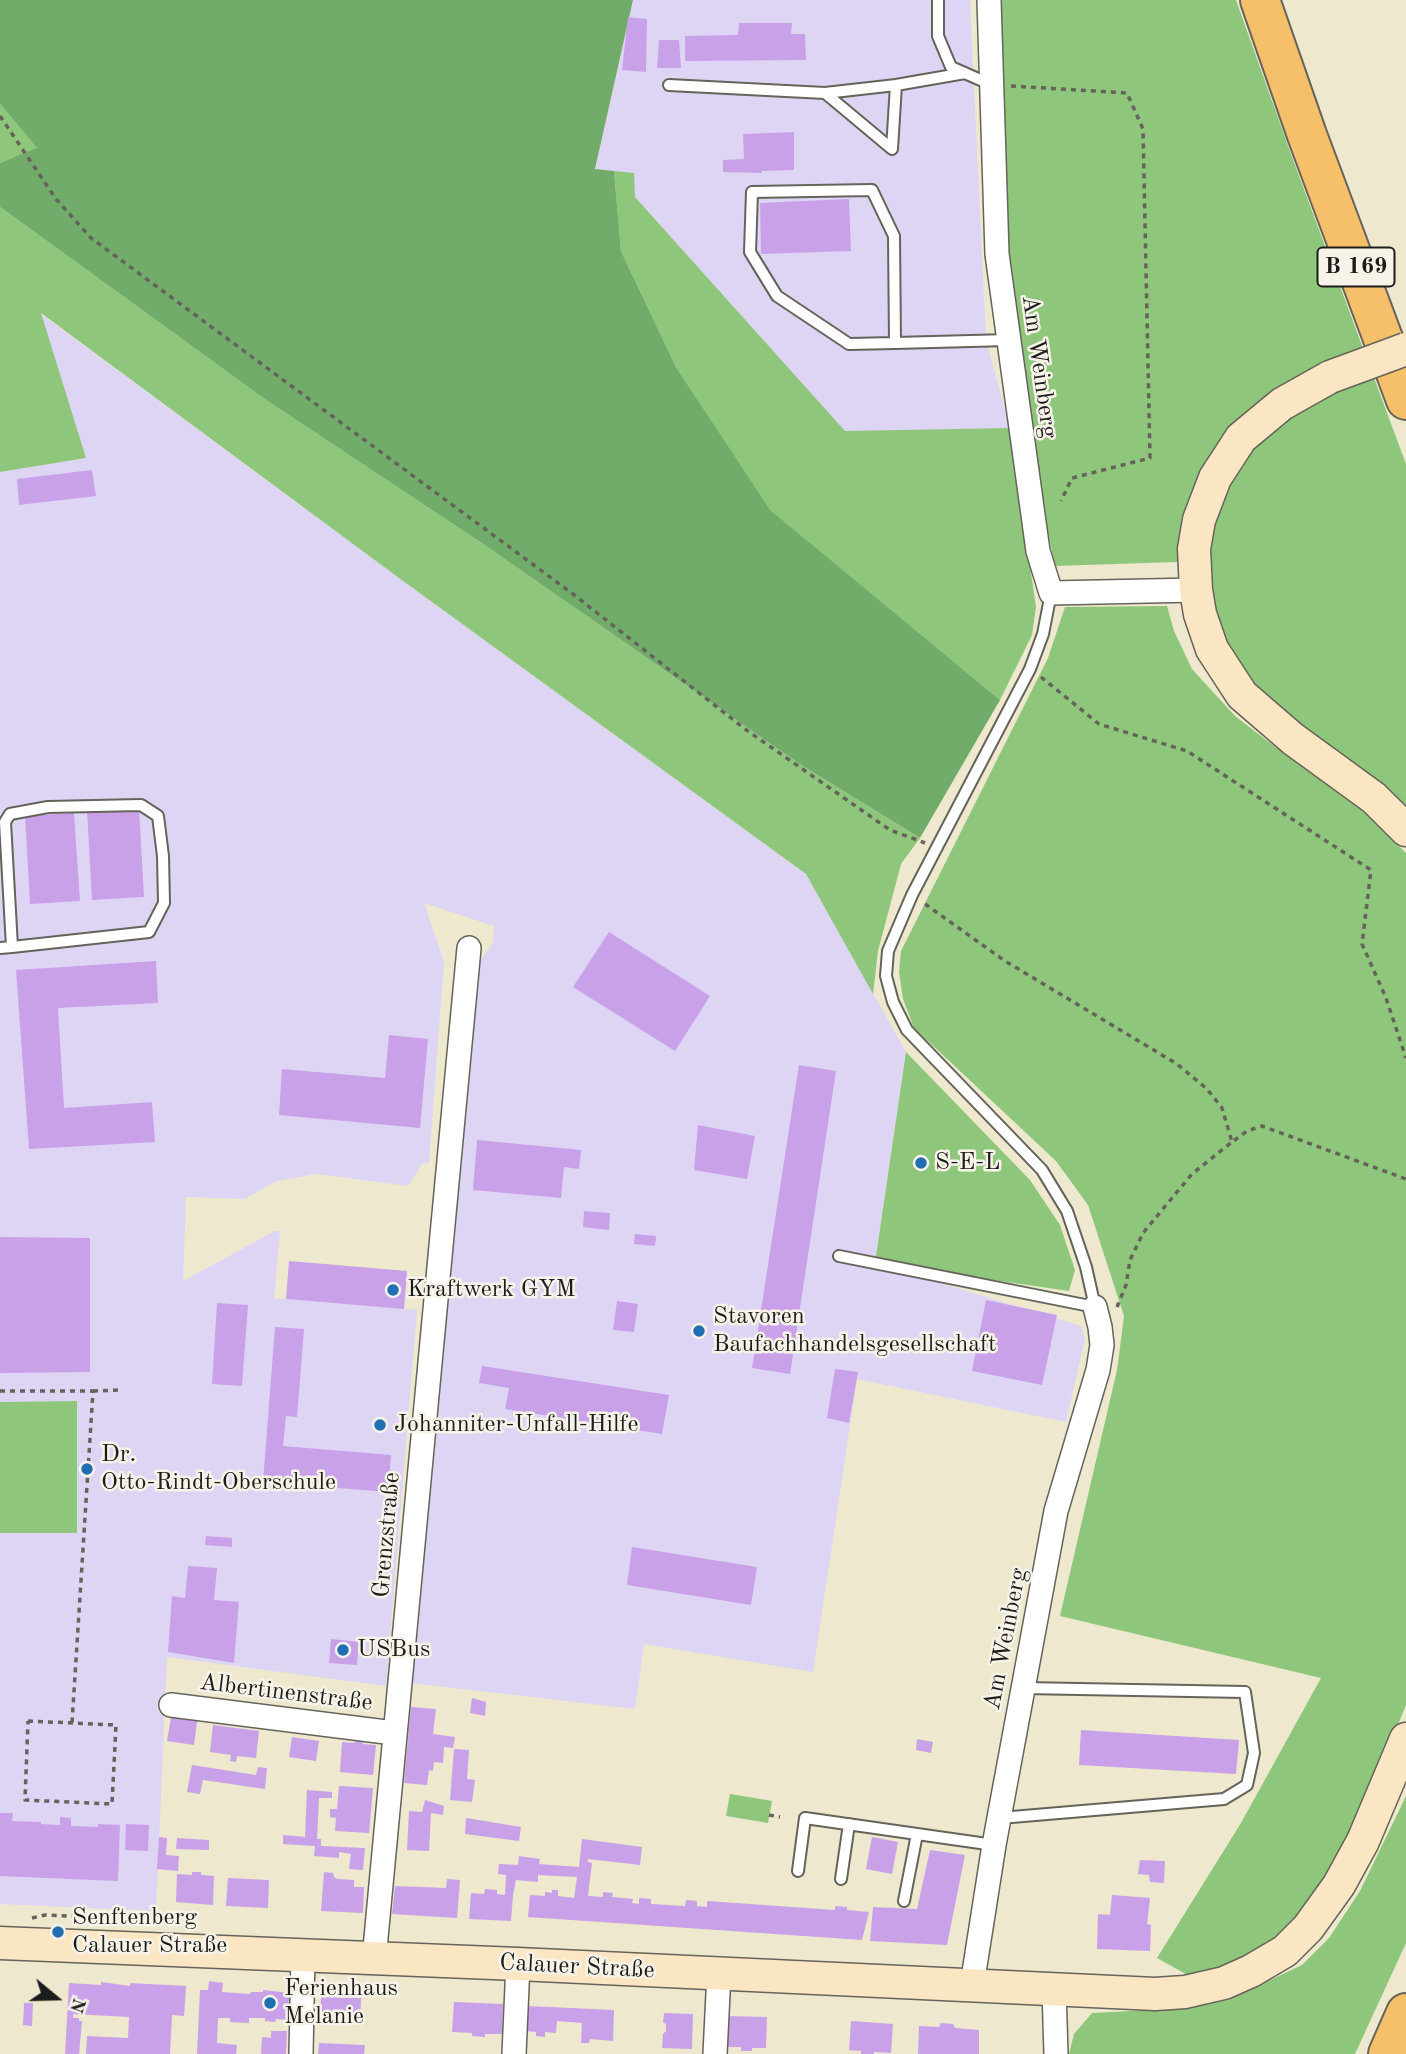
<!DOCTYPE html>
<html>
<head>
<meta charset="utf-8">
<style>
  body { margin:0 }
  #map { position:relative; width:1406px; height:2054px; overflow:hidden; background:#ede8ce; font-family:"Old Standard TT",serif }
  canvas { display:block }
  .north { position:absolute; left:21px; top:1963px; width:70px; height:70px; -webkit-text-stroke:5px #f7f3e8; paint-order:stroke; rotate:109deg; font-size:19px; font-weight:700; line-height:28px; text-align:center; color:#1c1c1c }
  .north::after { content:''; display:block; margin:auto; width:24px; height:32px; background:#1c1c1c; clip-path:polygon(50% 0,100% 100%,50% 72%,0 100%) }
</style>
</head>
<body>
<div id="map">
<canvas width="1406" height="2054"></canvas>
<div class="north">N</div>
</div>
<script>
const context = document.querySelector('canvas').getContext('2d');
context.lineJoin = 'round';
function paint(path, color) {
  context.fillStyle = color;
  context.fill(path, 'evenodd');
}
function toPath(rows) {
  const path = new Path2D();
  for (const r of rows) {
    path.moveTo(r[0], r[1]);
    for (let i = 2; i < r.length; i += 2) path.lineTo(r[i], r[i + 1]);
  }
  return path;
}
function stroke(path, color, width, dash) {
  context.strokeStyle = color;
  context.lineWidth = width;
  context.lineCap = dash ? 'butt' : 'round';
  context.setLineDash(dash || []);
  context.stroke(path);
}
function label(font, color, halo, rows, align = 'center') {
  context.font = font + ' "Old Standard TT",serif';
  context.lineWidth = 5;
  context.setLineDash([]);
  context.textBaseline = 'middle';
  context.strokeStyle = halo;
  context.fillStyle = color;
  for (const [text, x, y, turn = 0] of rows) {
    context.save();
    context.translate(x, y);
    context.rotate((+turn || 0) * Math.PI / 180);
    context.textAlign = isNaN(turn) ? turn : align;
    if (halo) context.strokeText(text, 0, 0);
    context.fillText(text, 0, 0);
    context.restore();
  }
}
paint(toPath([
  [633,0,970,0,986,340,1010,428,845,432,635,197,633,173,595,170],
  [40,313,399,578,806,874,906,1052,875,1263,1081,1326,1085,1338,1066,1422,857,1379,813,1672,644,1644,635,1709,411,1683,474,969,493,943,494,926,424,903,444,962,429,1163,422,1164,408,1186,317,1174,276,1181,245,1199,186,1197,183,1281,275,1231,280,1231,274,1298,417,1310,386,1686,167,1657,156,1911,0,1904,0,472,86,458]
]), '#ded5f5');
paint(toPath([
  [989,0,1236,0,1292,157,1406,464,1406,810,1303,731,1254,686,1222,641,1210,608,1206,561,1055,566,1009,340],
  [0,104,38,149,0,163],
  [614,171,634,173,635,197,845,431,1010,428,1036,607,1032,635,1000,700,769,510,676,367,621,251],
  [0,207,266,400,483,544,801,765,920,838,901,864,878,951,873,994,806,874,399,578,41,313,86,458,0,472],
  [1167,606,1174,631,1192,669,1235,716,1287,756,1369,816,1406,853,1406,1705,1358,1822,1332,1873,1278,1940,1250,1959,1191,1977,1157,1958,1241,1823,1321,1678,1060,1616,1117,1370,1124,1316,1088,1205,1056,1161,914,1028,903,999,899,972,901,951,1048,658,1065,607],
  [906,1052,1030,1180,1060,1225,1075,1270,1069,1291,875,1263],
  [77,1401,77,1533,0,1533,0,1402],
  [730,1794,772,1801,768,1823,726,1816],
  [1406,1796,1406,1943,1355,2054,1069,2054,1074,2034,1092,2013,1189,2008,1228,2000,1302,1965,1329,1938,1360,1891]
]), '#8ec77b');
paint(toPath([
  [0,0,633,0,595,169,614,171,621,251,676,367,770,510,1000,700,920,838,801,765,483,544,266,400,0,207,0,163,37,148,0,104]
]), '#72ac6b');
paint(toPath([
  [628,17,647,19,646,72,622,70],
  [739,23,792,23,791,34,805,34,806,60,685,61,685,36,738,35],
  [659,40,679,40,681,68,657,68],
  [794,132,794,170,762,171,762,173,723,172,723,160,744,159,743,134],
  [849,199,851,251,761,254,760,203],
  [92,470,96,496,19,505,17,479],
  [139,808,144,897,92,900,87,811],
  [74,813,80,901,30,904,25,816],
  [609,932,710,996,675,1051,573,987],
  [156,961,158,1003,58,1008,64,1108,152,1102,155,1142,29,1149,16,970],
  [389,1035,428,1039,420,1128,279,1115,282,1069,385,1078],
  [799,1065,836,1071,790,1374,752,1368],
  [698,1125,755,1136,747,1179,694,1170],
  [477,1140,581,1150,579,1169,564,1167,561,1198,473,1190],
  [584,1211,610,1213,609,1230,583,1227],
  [635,1234,656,1236,655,1246,634,1244],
  [0,1237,90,1238,90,1372,0,1373],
  [289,1261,407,1271,404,1309,286,1299],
  [986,1300,1057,1315,1042,1385,972,1371],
  [617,1301,638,1304,634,1332,613,1330],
  [217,1303,248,1305,242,1386,212,1384],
  [275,1327,304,1329,297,1417,286,1416,283,1446,391,1455,388,1492,263,1482],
  [482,1366,669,1395,662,1434,505,1409,509,1388,479,1383],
  [835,1369,858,1372,849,1423,827,1418],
  [206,1536,232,1538,232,1547,205,1545],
  [632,1547,757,1567,751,1605,627,1585],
  [188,1566,217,1568,214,1600,239,1602,234,1663,168,1652,172,1596,185,1598],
  [331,1639,359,1642,357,1665,329,1663],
  [472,1698,486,1702,485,1716,470,1713],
  [411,1707,436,1709,433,1734,455,1737,453,1748,444,1747,443,1763,434,1762,433,1771,429,1770,427,1785,404,1783],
  [172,1711,198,1715,194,1745,167,1741],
  [213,1725,259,1731,256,1758,237,1756,236,1762,230,1761,231,1755,210,1752],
  [1081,1730,1239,1740,1236,1774,1079,1765],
  [292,1737,319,1741,316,1761,289,1757],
  [917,1739,933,1742,931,1753,916,1750],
  [357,1740,361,1740,363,1744,376,1745,373,1775,340,1772,342,1742,354,1743],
  [454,1749,469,1750,467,1779,475,1780,472,1802,450,1800],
  [192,1765,256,1775,258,1767,267,1768,265,1789,203,1780,200,1794,187,1792],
  [339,1786,373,1788,369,1833,335,1831,336,1818,330,1817,330,1809,337,1809],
  [307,1790,332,1792,332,1798,319,1798,317,1839,321,1839,321,1846,365,1848,363,1870,349,1869,351,1854,339,1852,339,1858,314,1856,315,1846,283,1844,283,1835,305,1837],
  [425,1800,444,1806,443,1815,431,1813,429,1851,407,1850,409,1811,422,1812],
  [0,1813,13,1813,12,1821,41,1822,41,1824,60,1825,60,1817,71,1818,71,1826,98,1827,98,1824,120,1825,118,1881,0,1876],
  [466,1818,521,1827,519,1841,465,1834],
  [126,1824,149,1825,148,1851,125,1850],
  [159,1837,167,1838,166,1855,179,1856,178,1871,157,1869],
  [872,1837,898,1842,892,1874,866,1869],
  [177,1838,209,1840,209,1850,176,1849],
  [582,1839,642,1847,640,1865,588,1859,588,1862,592,1863,588,1896,603,1897,603,1892,613,1893,612,1897,633,1899,632,1903,639,1904,639,1898,651,1899,651,1904,685,1906,686,1900,697,1901,697,1906,707,1907,707,1901,835,1910,835,1906,847,1907,847,1910,869,1912,862,1940,528,1917,530,1895,545,1896,545,1892,552,1893,552,1890,558,1890,558,1896,574,1898,577,1877,538,1875,538,1882,516,1880,513,1895,511,1921,469,1919,471,1893,484,1894,485,1889,497,1890,497,1894,505,1895,506,1875,498,1874,499,1864,518,1865,519,1856,540,1859,539,1864,579,1867],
  [930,1850,965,1855,947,1945,870,1941,873,1907,917,1909],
  [1140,1860,1165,1861,1164,1883,1150,1882,1149,1875,1138,1874],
  [192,1872,201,1872,201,1875,214,1876,213,1905,176,1902,177,1874,192,1875],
  [324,1872,333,1873,334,1877,337,1879,354,1880,354,1887,364,1887,363,1913,321,1911],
  [228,1878,269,1880,268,1908,226,1906],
  [447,1879,460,1880,457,1918,392,1914,395,1886,446,1888],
  [1112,1895,1150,1898,1147,1924,1151,1925,1150,1951,1097,1949,1098,1914,1110,1915],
  [209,1981,223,1983,222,1992,250,1994,251,1992,263,1992,263,1990,290,1993,289,2020,276,2019,275,2022,265,2021,265,2018,249,2018,249,2023,230,2022,230,2018,218,2018,217,2043,237,2045,236,2054,197,2054,200,1990,208,1990],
  [101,1982,130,1986,130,1983,186,1986,184,2016,172,2015,170,2054,86,2054,87,2036,128,2038,129,2017,73,2014,73,2018,79,2018,79,2021,82,2021,79,2054,65,2054,69,1983,101,1985],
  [321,1997,361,1998,360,2024,320,2022],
  [454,2002,503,2004,502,2034,485,2034,485,2037,472,2036,472,2033,452,2032],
  [24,2003,33,2003,32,2026,23,2025],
  [527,2006,614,2010,613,2041,590,2039,589,2043,581,2043,582,2023,557,2021,556,2033,545,2032,545,2037,536,2036,536,2032,525,2031],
  [664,2013,693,2014,692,2049,662,2048,663,2034,666,2031,666,2024,663,2022],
  [726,2016,767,2017,766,2048,752,2048,752,2051,741,2051,741,2047,724,2047],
  [851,2021,893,2024,891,2053,874,2052,874,2054,861,2054,861,2051,849,2050],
  [941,2023,953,2024,955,2028,979,2030,979,2054,918,2054,919,2026,939,2027],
  [271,2031,287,2031,286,2054,261,2054,262,2037,271,2038],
  [319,2043,365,2045,364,2054,318,2054]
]), '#c8a1e9');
const lane = toPath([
  [938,0,938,36,951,67,992,85],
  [669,85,825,93,892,149,896,85,965,73],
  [825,93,896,85],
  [895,343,894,236,872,190,752,192,750,252,777,296,849,344,895,343,1009,340],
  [0,948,12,947,149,932,164,903,163,856,158,816,141,805,48,807,10,814,5,822,12,947],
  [839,1256,1095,1307,1086,1267,1067,1211,1042,1170,907,1030,893,1002,886,976,888,951,912,895,1030,669,1043,634,1051,593],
  [1000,1818,1224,1799,1247,1785,1254,1753,1245,1692,1023,1688],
  [798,1871,805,1818,994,1845],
  [841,1879,849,1824],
  [904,1901,917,1834]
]);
const street = toPath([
  [989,0,997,254,1038,551,1051,593,1196,590],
  [171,1705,394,1733],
  [374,1959,469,948],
  [972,1985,994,1845,1056,1511,1098,1370,1102,1345,1100,1327,1095,1307],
  [1054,1989,1056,2054],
  [301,2054,303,1956],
  [514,2054,518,1964],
  [715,2054,719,1973]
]);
const secondary = toPath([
  [1330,377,1282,404,1241,438,1215,478,1199,520,1194,549,1196,590,1200,614,1212,649,1242,695,1293,739,1374,798,1406,830],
  [0,1943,518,1964,1155,1994,1185,1992,1224,1983,1251,1971,1285,1951,1308,1928,1339,1885,1363,1841,1406,1739]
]);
const highway = toPath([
  [1260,0,1307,135,1406,400],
  [1388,2054,1406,2013]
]);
stroke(lane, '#65635a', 14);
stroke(street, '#65635a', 26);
stroke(secondary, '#65635a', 35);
stroke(highway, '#65635a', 42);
stroke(toPath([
  [1011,86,1127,93,1143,129,1150,458,1072,478,1061,501],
  [0,116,56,199,91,238,573,594,745,729,890,830,925,843],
  [1041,677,1099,724,1187,751,1371,870,1362,944,1386,998,1406,1058],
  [925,904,1005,961,1177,1064,1207,1089,1222,1108,1232,1142,1247,1131,1262,1126,1406,1179],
  [1117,1307,1126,1285,1130,1260,1143,1233,1192,1174,1232,1142],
  [0,1391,93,1391,72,1723],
  [93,1391,121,1390],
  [28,1721,116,1725,112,1804,25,1800,28,1721],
  [769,1815,780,1817],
  [32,1918,45,1915,109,1918,122,1921]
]), '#65635a', 3.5, [5, 5]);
stroke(lane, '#fff', 10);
stroke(street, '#fff', 23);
stroke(secondary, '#fbe6c4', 32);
stroke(highway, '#f6c06b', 38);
const secondaryBridge = toPath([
  [1330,377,1406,349]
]);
stroke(secondaryBridge, '#65635a', 35, []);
stroke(secondaryBridge, '#fbe6c4', 32);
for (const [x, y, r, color] of [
  [921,1163,7,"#1f6fb2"],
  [393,1290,7,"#1f6fb2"],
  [699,1331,7,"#1f6fb2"],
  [380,1425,7,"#1f6fb2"],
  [87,1469,7,"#1f6fb2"],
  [343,1650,7,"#1f6fb2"],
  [58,1932,7,"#1f6fb2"],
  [270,2003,7,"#1f6fb2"]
]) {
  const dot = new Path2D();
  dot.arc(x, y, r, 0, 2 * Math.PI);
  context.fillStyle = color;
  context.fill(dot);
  stroke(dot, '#f7f3e8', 2.5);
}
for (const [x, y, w] of [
  [1356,267,77]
]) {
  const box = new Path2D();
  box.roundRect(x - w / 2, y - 19.5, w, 39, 5);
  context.fillStyle = '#f7f3e8';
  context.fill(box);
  stroke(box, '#1c1c1c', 2);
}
label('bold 23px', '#1c1c1c', null, [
  ["B 169",1356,267]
]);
label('24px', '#1c1c1c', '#f7f3e8', [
  ["Am Weinberg",1039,367,82],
  ["Grenzstraße",387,1535,-85],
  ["Am Weinberg",1006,1639,-79],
  ["Albertinenstraße",286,1693,7],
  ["Calauer Straße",577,1967,3]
]);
label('24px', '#1c1c1c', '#f7f3e8', [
  ["S-E-L",935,1163],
  ["Kraftwerk GYM",407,1290],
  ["Stavoren",713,1317],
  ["Baufachhandelsgesellschaft",713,1345],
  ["Johanniter-Unfall-Hilfe",394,1425],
  ["Dr.",101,1455],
  ["Otto-Rindt-Oberschule",101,1483],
  ["USBus",357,1650],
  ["Senftenberg",72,1918],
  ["Calauer Straße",72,1946],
  ["Ferienhaus",284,1989],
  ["Melanie",284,2017]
], 'left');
</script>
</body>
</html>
